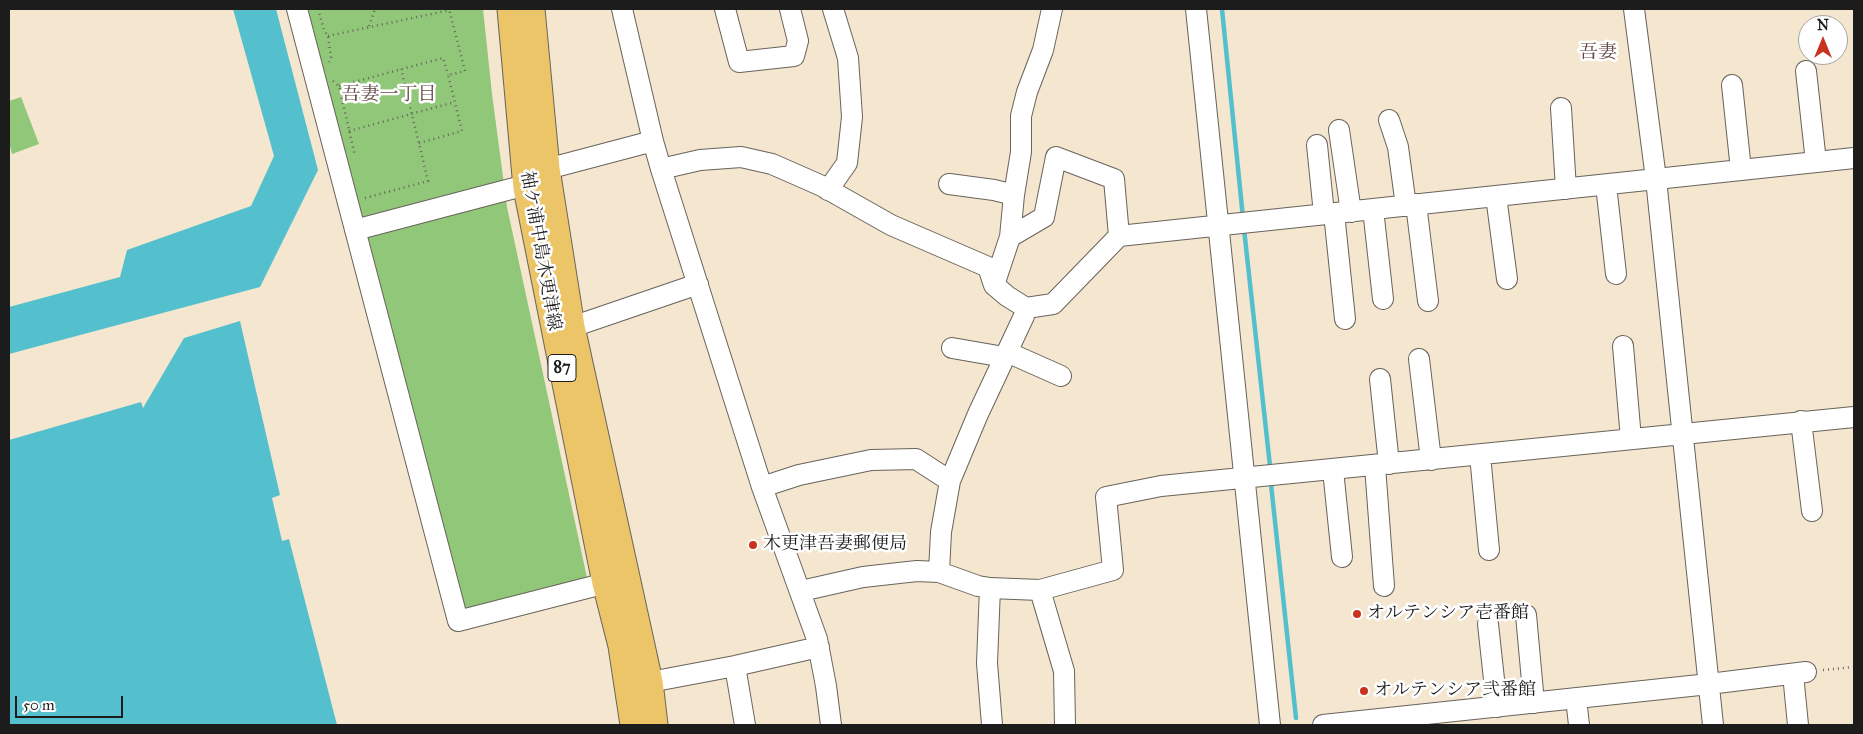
<!DOCTYPE html>
<html>
<head>
<meta charset="utf-8">
<style>
  body { margin:0 }
  #map { position:relative; width:1863px; height:734px; overflow:hidden; background:#f4e6cf; font-family:"IM FELL Great Primer",serif }
  canvas { display:block }
  .frame { position:absolute; inset:0; border:10px solid #1c1c1c; pointer-events:none }
  .north { position:absolute; left:1798px; top:15px; width:50px; height:50px; box-sizing:border-box; background:#fff; border:1px solid #a4a4a4; border-radius:50%; rotate:0deg; font-size:14px; font-weight:700; line-height:20px; text-align:center; color:#1c1c1c }
  .north::after { content:''; display:block; margin:auto; width:18px; height:22px; background:#c8321e; clip-path:polygon(50% 0,100% 100%,50% 72%,0 100%) }
  .scale { position:absolute; left:15px; top:696px; width:108px; height:22px; box-sizing:border-box; border:2px solid #1c1c1c; border-top:0; padding-left:6px; font-size:15px; line-height:18px; white-space:nowrap; color:#1c1c1c; -webkit-text-stroke:4px #fff; paint-order:stroke }
</style>
</head>
<body>
<div id="map">
<canvas width="1863" height="734"></canvas>
<div class="frame"></div>
<div class="north">N</div>
<div class="scale">50 m</div>
</div>
<script>
const context = document.querySelector('canvas').getContext('2d');
context.lineJoin = 'round';
function paint(path, color) {
  context.fillStyle = color;
  context.fill(path, 'evenodd');
}
function toPath(rows) {
  const path = new Path2D();
  for (const r of rows) {
    path.moveTo(r[0], r[1]);
    for (let i = 2; i < r.length; i += 2) path.lineTo(r[i], r[i + 1]);
  }
  return path;
}
function stroke(path, color, width, dash) {
  context.strokeStyle = color;
  context.lineWidth = width;
  context.lineCap = dash ? 'butt' : 'round';
  context.setLineDash(dash || []);
  context.stroke(path);
}
function label(font, color, halo, rows, align = 'center') {
  context.font = font + ' "IM FELL Great Primer","Noto Serif JP",serif';
  context.lineWidth = 5;
  context.setLineDash([]);
  context.textBaseline = 'middle';
  context.strokeStyle = halo;
  context.fillStyle = color;
  for (const [text, x, y, turn = 0] of rows) {
    context.save();
    context.translate(x, y);
    context.rotate((+turn || 0) * Math.PI / 180);
    context.textAlign = isNaN(turn) ? turn : align;
    if (halo) context.strokeText(text, 0, 0);
    context.fillText(text, 0, 0);
    context.restore();
  }
}
paint(toPath([
  [298,9,483,9,492,94,507,207,589,587,458,621],
  [21,97,39,144,12,154,9,142,9,101]
]), '#90c779');
paint(toPath([
  [233,9,276,9,318,170,260,287,9,354,9,307,120,277,127,250,251,206,274,156],
  [240,321,280,495,272,498,282,541,289,539,337,725,9,725,9,440,141,402,143,408,184,338]
]), '#54c0cd');
stroke(toPath([
  [1222,9,1243,218],
  [1244,229,1270,466],
  [1271,484,1296,718]
]), '#54c0cd', 4.5);
const minor = toPath([
  [297,9,458,621,618,580],
  [622,9,653,141,661,169,762,487,817,639,826,686,831,725],
  [725,9,739,62,794,56,798,41,790,9],
  [1196,9,1270,725],
  [1634,9,1656,179,1713,725],
  [1806,71,1816,162],
  [1732,85,1741,170],
  [1561,108,1566,189],
  [1389,120,1398,147,1406,206],
  [1339,130,1351,212],
  [1317,145,1324,214],
  [547,169,653,141],
  [661,169,700,160,741,157,772,164,822,186,891,225,988,267,994,285,1007,296,1026,308,1053,304,1119,236,1854,158],
  [949,184,994,190,1014,195],
  [1606,185,1616,274],
  [828,190,847,163,852,117,848,58,833,9],
  [1496,196,1507,279],
  [1416,204,1428,301],
  [1373,209,1383,299],
  [1334,213,1345,319],
  [355,230,526,185],
  [1010,237,1014,195,1021,152,1021,116,1027,92,1043,50,1052,9],
  [994,285,1010,237,1044,217,1056,157,1114,179,1119,236],
  [572,327,698,284],
  [1623,346,1631,439],
  [952,348,1004,357],
  [1007,352,1061,376],
  [1419,359,1431,460],
  [1380,379,1389,464],
  [1801,421,1812,511],
  [1480,455,1489,550],
  [1375,466,1384,586],
  [1333,470,1342,557],
  [762,487,799,475,871,460,916,459,950,481],
  [939,572,941,532,950,481,978,414,1024,316,1026,308],
  [990,588,987,663,992,725],
  [1040,590,1064,671,1065,725],
  [801,591,863,577,917,571,939,572,978,586,990,588,1040,590,1113,570,1106,497,1161,486,1854,417],
  [1526,615,1534,703],
  [1488,624,1497,707],
  [735,666,745,725],
  [1793,674,1798,725],
  [650,682,735,666,819,647],
  [1576,698,1579,725],
  [1323,725,1709,684,1806,672]
]);
const major = toPath([
  [510,9,526,188,605,583,621,646,633,725],
  [532,9,547,169,572,327,650,682,655,725]
]);
stroke(minor, '#68635b', 22);
stroke(major, '#68635b', 27);
stroke(toPath([
  [318,9,324,30,328,36,331,57,329,62],
  [369,26,375,9],
  [328,36,450,10],
  [333,81,339,86,355,156],
  [339,86,443,58,448,75],
  [349,131,455,102],
  [419,143,462,131,448,75,465,71,449,9],
  [365,198,428,181,401,69],
  [1823,670,1854,667]
]), '#68635b', 2.5, [1, 4]);
stroke(minor, '#fff', 20);
stroke(major, '#edc569', 25);
for (const [x, y, r, color] of [
  [753,545,5,"#c8321e"],
  [1357,614,5,"#c8321e"],
  [1364,691,5,"#c8321e"]
]) {
  const dot = new Path2D();
  dot.arc(x, y, r, 0, 2 * Math.PI);
  context.fillStyle = color;
  context.fill(dot);
  stroke(dot, '#fff', 2);
}
for (const [x, y, w] of [
  [562,368,28]
]) {
  const box = new Path2D();
  box.roundRect(x - w / 2, y - 13.5, w, 27, 4);
  context.fillStyle = '#fff';
  context.fill(box);
  stroke(box, '#1c1c1c', 1);
}
label('bold 16px', '#1c1c1c', null, [
  ["87",562,368]
]);
label('18px', '#1c1c1c', '#fff', [
  ["袖ケ浦中島木更津線",540,251,80]
]);
label('18px', '#1c1c1c', '#fff', [
  ["木更津吾妻郵便局",763,545],
  ["オルテンシア壱番館",1367,614],
  ["オルテンシア弐番館",1374,691]
], 'left');
label('19px', '#644744', '#fff', [
  ["吾妻",1598,53],
  ["吾妻一丁目",389,95]
]);
</script>
</body>
</html>
